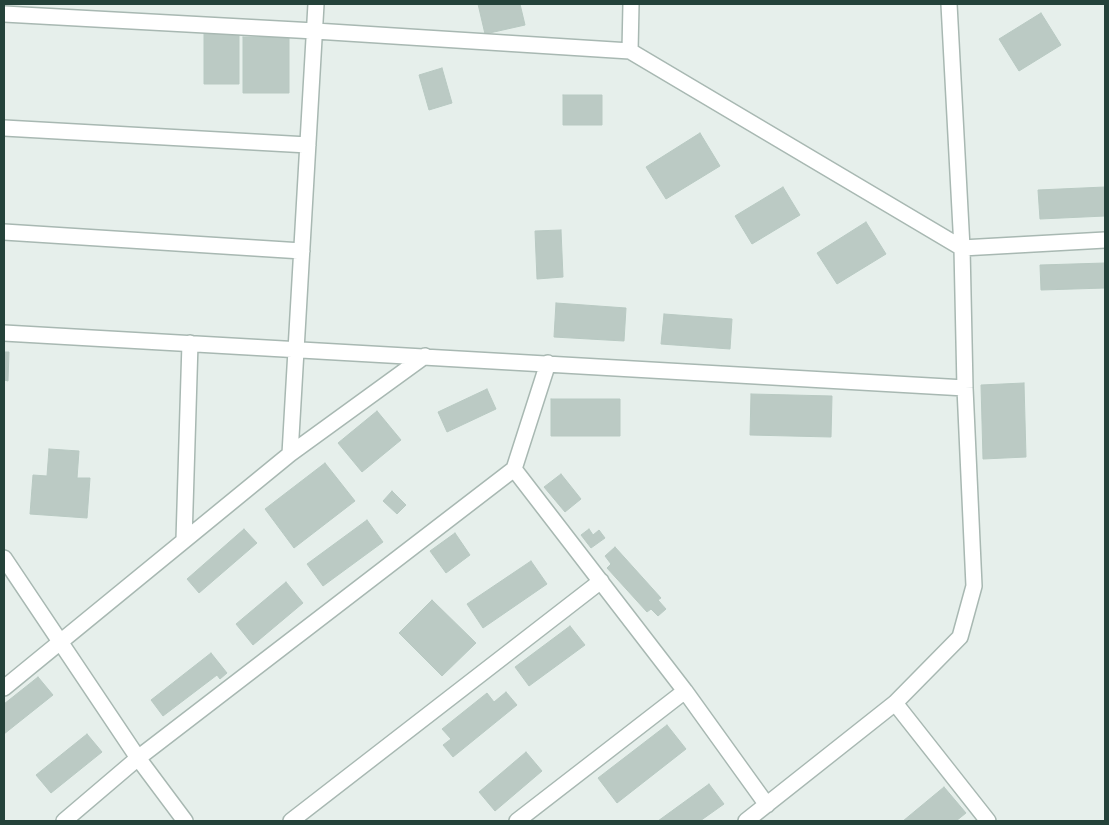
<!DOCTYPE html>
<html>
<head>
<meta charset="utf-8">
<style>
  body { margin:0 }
  #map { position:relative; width:1109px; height:825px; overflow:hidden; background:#e6efeb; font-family:"Titillium Web",sans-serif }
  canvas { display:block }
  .frame { position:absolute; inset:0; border:5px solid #24423a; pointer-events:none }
</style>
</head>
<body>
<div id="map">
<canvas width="1109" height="825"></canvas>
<div class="frame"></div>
</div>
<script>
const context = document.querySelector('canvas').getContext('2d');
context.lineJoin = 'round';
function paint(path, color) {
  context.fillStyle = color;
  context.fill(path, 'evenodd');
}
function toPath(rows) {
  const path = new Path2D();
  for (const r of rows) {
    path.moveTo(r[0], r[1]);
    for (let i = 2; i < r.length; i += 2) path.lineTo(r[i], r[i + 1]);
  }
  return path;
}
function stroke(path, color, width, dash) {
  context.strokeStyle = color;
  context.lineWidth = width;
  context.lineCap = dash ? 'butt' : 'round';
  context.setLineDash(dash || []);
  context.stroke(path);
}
const building = toPath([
  [478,4,520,4,525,25,485,34,478,4],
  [1041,13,1061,45,1019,71,999,39,1041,13],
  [204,33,239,33,239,84,204,84,204,33],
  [243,37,289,37,289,93,243,93,243,37],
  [442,68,452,103,429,110,419,75,442,68],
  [563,95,602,95,602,125,563,125,563,95],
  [700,133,720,166,666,199,646,167,700,133],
  [783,187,800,215,752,244,735,216,783,187],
  [1105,187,1105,216,1040,219,1038,190,1105,187],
  [866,222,886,254,837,284,817,253,866,222],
  [561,230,563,277,537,279,535,231,561,230],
  [1105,263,1105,288,1041,290,1040,265,1105,263],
  [556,303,626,308,624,341,554,337,556,303],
  [664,314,732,319,730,349,661,344,664,314],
  [4,352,9,352,8,381,4,380,4,352],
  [1024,383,1026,457,983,459,981,385,1024,383],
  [487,389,496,409,447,432,438,412,487,389],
  [751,394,832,396,831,437,750,435,751,394],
  [551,399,620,399,620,436,551,436,551,399],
  [377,411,401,440,362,472,338,443,377,411],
  [49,449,79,451,77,478,90,478,87,518,30,514,33,475,47,476,49,449],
  [325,463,355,501,294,548,265,509,325,463],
  [561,474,581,499,565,512,544,487,561,474],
  [392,491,406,505,397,514,383,501,392,491],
  [367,520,383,542,323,586,307,564,367,520],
  [244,529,257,543,199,593,187,579,244,529],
  [589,529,593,535,599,530,605,538,591,548,581,535,589,529],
  [455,533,470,555,446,573,430,551,455,533],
  [615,547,661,598,658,600,666,609,658,616,651,609,647,612,607,568,611,564,605,556,615,547],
  [531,561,547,584,483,628,467,604,531,561],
  [286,582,303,603,253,645,236,624,286,582],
  [432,600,476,643,442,676,399,633,432,600],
  [570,626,585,645,529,686,515,667,570,626],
  [211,653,227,673,220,679,217,675,163,716,151,700,211,653],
  [38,677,53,695,4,734,4,704,38,677],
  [506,692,517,705,453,757,443,745,451,739,442,729,487,693,494,702,506,692],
  [667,725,686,749,617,803,598,778,667,725],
  [87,734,102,752,51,793,36,775,87,734],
  [526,752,542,771,495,811,479,792,526,752],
  [709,784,724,804,700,821,658,821,709,784],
  [944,787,966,813,956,821,903,821,944,787]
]);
paint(building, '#bbcac4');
stroke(building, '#b8c9c2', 1);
const street = toPath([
  [4,14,315,31,630,51,962,248,1105,240],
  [630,51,631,4],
  [4,128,308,145],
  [4,232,302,251],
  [4,333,965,388],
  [290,454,316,4],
  [514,469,685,691,767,805],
  [184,540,190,343],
  [4,558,138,758,185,821],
  [4,688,290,454,425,356],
  [895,703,988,821],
  [64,821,138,758,514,469,548,363],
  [291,821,601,581],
  [517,821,685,691],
  [746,821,895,703,960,637,974,586,965,388,962,248,949,4]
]);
stroke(street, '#a8b8b2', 18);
stroke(street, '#fff', 15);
</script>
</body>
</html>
